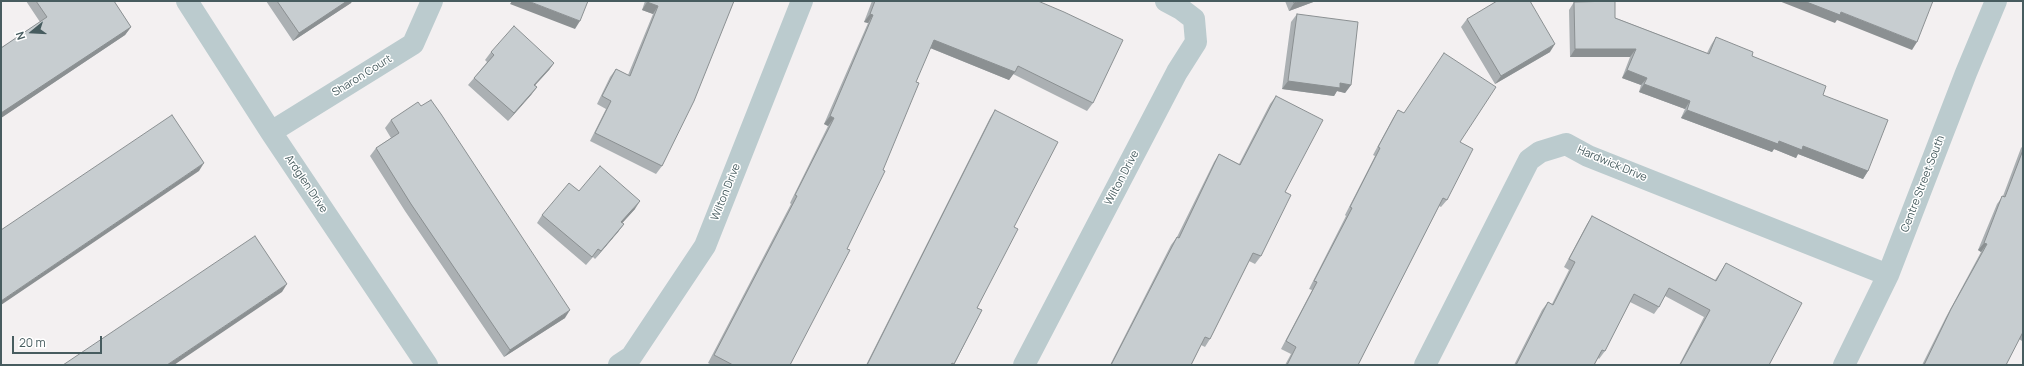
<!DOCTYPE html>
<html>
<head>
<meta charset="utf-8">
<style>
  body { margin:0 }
  #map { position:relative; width:2024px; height:366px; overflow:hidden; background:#f3f0f1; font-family:Manrope,sans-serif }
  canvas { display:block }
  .frame { position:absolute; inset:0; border:2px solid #475c5f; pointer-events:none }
  .north { position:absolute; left:12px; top:12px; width:40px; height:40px; -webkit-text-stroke:3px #fff; paint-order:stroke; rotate:252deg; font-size:11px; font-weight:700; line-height:16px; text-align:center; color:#475c5f }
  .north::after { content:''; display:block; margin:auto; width:14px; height:18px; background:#475c5f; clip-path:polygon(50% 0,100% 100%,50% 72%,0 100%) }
  .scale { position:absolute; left:12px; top:336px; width:90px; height:18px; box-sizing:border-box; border:2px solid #475c5f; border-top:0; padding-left:5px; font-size:12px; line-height:14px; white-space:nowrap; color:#475c5f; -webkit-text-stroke:3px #fff; paint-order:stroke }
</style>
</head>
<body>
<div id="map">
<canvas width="2024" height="366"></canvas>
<div class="frame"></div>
<div class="north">N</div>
<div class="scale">20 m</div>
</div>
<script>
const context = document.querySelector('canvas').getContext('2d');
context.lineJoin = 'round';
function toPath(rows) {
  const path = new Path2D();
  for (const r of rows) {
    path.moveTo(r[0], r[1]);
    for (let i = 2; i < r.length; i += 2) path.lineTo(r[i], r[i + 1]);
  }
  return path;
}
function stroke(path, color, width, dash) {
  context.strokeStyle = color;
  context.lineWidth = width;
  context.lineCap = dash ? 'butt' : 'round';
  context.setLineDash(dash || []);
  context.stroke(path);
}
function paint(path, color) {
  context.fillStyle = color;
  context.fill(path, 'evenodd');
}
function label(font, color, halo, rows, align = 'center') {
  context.font = font + ' Manrope,sans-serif';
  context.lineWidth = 3;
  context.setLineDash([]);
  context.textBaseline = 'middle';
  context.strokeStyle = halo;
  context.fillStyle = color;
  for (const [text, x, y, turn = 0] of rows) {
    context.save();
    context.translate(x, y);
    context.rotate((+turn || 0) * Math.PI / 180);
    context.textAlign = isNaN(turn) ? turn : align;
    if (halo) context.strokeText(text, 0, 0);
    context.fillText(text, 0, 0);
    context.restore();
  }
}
stroke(toPath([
  [187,1,271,132,427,365],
  [271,132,413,44,432,1],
  [619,365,631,357,705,246,802,1],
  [1024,365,1177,72,1196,42,1194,19,1181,9,1166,1],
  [1425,365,1529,160,1540,152,1566,144,1588,156,1888,275],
  [1844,365,1888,275,1966,73,1996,1]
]), '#bbcbce', 22);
paint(toPath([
  [26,1,114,1,131,27,125,35,1,118,1,48,40,22],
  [266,1,352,1,351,3,293,41],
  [645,1,734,1,662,166,656,174,590,141,606,109,597,104,610,77,616,69,628,75,653,14,642,10],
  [872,1,1038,1,1093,103,1087,111,1013,74,1009,80,930,48,790,365,712,365,708,363,791,204,790,203,828,126,824,124,868,23,864,22],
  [1285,1,1316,1,1289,11],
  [1574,2,1707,53,1711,45,1716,37,1823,95,1868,171,1863,179,1798,154,1796,158,1774,149,1772,152,1681,118,1685,109,1639,92,1641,85,1622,78,1630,57,1570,57,1569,10],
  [1297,14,1351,85,1345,93,1337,91,1334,96,1282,89,1291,22],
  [1467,19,1550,52,1495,84,1461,27],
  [491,52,554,63,549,70,535,85,537,87,531,95,508,121,468,85,474,78,487,62,485,60],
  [1276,96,1285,192,1261,256,1255,264,1249,261,1210,339,1205,347,1201,345,1191,365,1110,365,1171,245,1177,237,1214,162,1219,154,1239,164,1270,104],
  [995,110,1014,227,977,308,982,310,954,365,866,365,990,118],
  [1398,110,1460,142,1447,200,1441,207,1439,206,1358,365,1285,365,1291,354,1281,349,1312,290,1309,289,1346,216,1345,215,1375,156,1373,155,1393,118],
  [391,120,565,318,504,357,405,211,370,156,376,148,391,138,385,128],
  [2023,146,2023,339,2022,341,2019,339,2006,365,1922,365,1946,317,1981,252,1978,250,1997,204,2003,196,2021,148],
  [579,191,635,209,622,223,624,224,618,232,595,259,593,257,586,265,537,223,542,215],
  [1592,216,1715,280,1721,271,1726,263,1769,365,1679,365,1704,317,1665,296,1659,307,1654,314,1630,302,1605,351,1599,359,1598,358,1594,365,1514,365,1542,310,1548,302,1552,304,1569,270,1564,267,1587,224]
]), '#abb0b3');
paint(toPath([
  [347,1,352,1,351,3,293,41,299,33],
  [512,1,528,1,580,21,575,29,510,4],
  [1301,1,1316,1,1289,11,1294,3],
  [1779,1,1804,1,1841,12,1917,42,1912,50,1837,20,1835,23],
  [647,2,658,6,653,14,642,10],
  [870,14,873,15,868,23,864,22],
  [131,27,125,35,1,118,1,113],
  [934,40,1015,72,1009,80,928,47],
  [1555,44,1550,52,1495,84,1501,76],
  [1575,49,1636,49,1630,57,1570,57],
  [554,63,549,70,529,92,534,85],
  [1627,70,1647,78,1641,85,1622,78],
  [1288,81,1340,83,1351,85,1345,93,1337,91,1334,96,1282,89],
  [1644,84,1690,101,1685,109,1639,92],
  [537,87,531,95,508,121,514,113],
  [1687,110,1779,141,1803,146,1868,171,1863,179,1798,154,1796,158,1774,149,1772,152,1681,118],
  [830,116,834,118,828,126,824,124],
  [204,163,199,171,1,305,1,301],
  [640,201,635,209,616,230,621,222],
  [624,224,618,232,595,259,601,251],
  [1984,243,1987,244,1981,252,1978,250],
  [287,284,282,292,174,365,167,365],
  [570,310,565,318,504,357,510,350]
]), '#8b9092');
const building = toPath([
  [36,1,114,1,131,27,1,113,1,48,47,17,36,1],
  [277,1,347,1,299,33,277,1],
  [528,1,588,1,580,21,528,1],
  [648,1,734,1,694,101,662,166,595,133,611,101,602,96,616,69,630,76,658,6,647,2,648,1],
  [875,1,1038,1,1064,12,1123,40,1093,103,1018,66,1015,72,934,40,916,82,919,83,883,170,885,171,847,249,850,250,790,365,733,365,714,355,797,196,795,195,834,118,830,116,873,15,870,14,875,1],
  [1293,1,1301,1,1294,3,1293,1],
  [1497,1,1530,1,1555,44,1501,76,1467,19,1497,1],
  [1615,1,1615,18,1709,54,1716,37,1753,52,1752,56,1826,86,1823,95,1888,120,1868,171,1803,146,1802,150,1779,141,1778,144,1687,110,1690,101,1644,84,1647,78,1627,70,1636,49,1575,49,1574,2,1615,1],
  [1804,1,1933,1,1917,42,1841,12,1840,15,1804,1],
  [1297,14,1358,22,1351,85,1340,83,1340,88,1288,81,1297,14],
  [514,26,554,63,534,85,537,87,514,113,474,78,494,55,491,52,514,26],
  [1444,53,1496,87,1460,142,1473,149,1447,200,1443,198,1358,365,1287,365,1296,347,1286,341,1317,282,1314,281,1352,208,1350,207,1380,148,1378,147,1398,110,1404,113,1444,53],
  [1276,96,1323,120,1285,192,1291,195,1261,256,1253,253,1210,339,1205,337,1191,365,1111,365,1177,237,1179,238,1219,154,1240,165,1276,96],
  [431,100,441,114,570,310,510,350,411,204,376,148,399,133,391,120,418,102,421,106,431,100],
  [995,110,1058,142,1014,227,1018,229,977,308,982,310,954,364,952,363,951,365,867,365,995,110],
  [172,115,204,163,1,301,1,230,172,115],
  [2023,150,2023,332,2006,365,1924,365,1951,309,1987,244,1984,243,2002,196,2005,197,2023,150],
  [600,166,640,201,621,222,624,224,601,251,598,249,592,257,542,215,569,183,579,191,600,166],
  [1592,216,1716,281,1726,263,1802,303,1769,365,1680,365,1710,310,1669,288,1659,307,1634,294,1605,351,1602,350,1594,365,1516,365,1548,302,1553,305,1575,262,1569,259,1592,216],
  [255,236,287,284,167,365,63,365,255,236]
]);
paint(building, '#c7cdd0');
stroke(building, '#8b9092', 1);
label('11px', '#475c5f', '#fff', [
  ["Sharon Court",362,76,-32],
  ["Hardwick Drive",1612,164,23],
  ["Wilton Drive",1122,178,-62],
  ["Ardglen Drive",306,184,56],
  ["Centre Street South",1923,184,-69],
  ["Wilton Drive",726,192,-68]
]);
</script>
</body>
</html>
